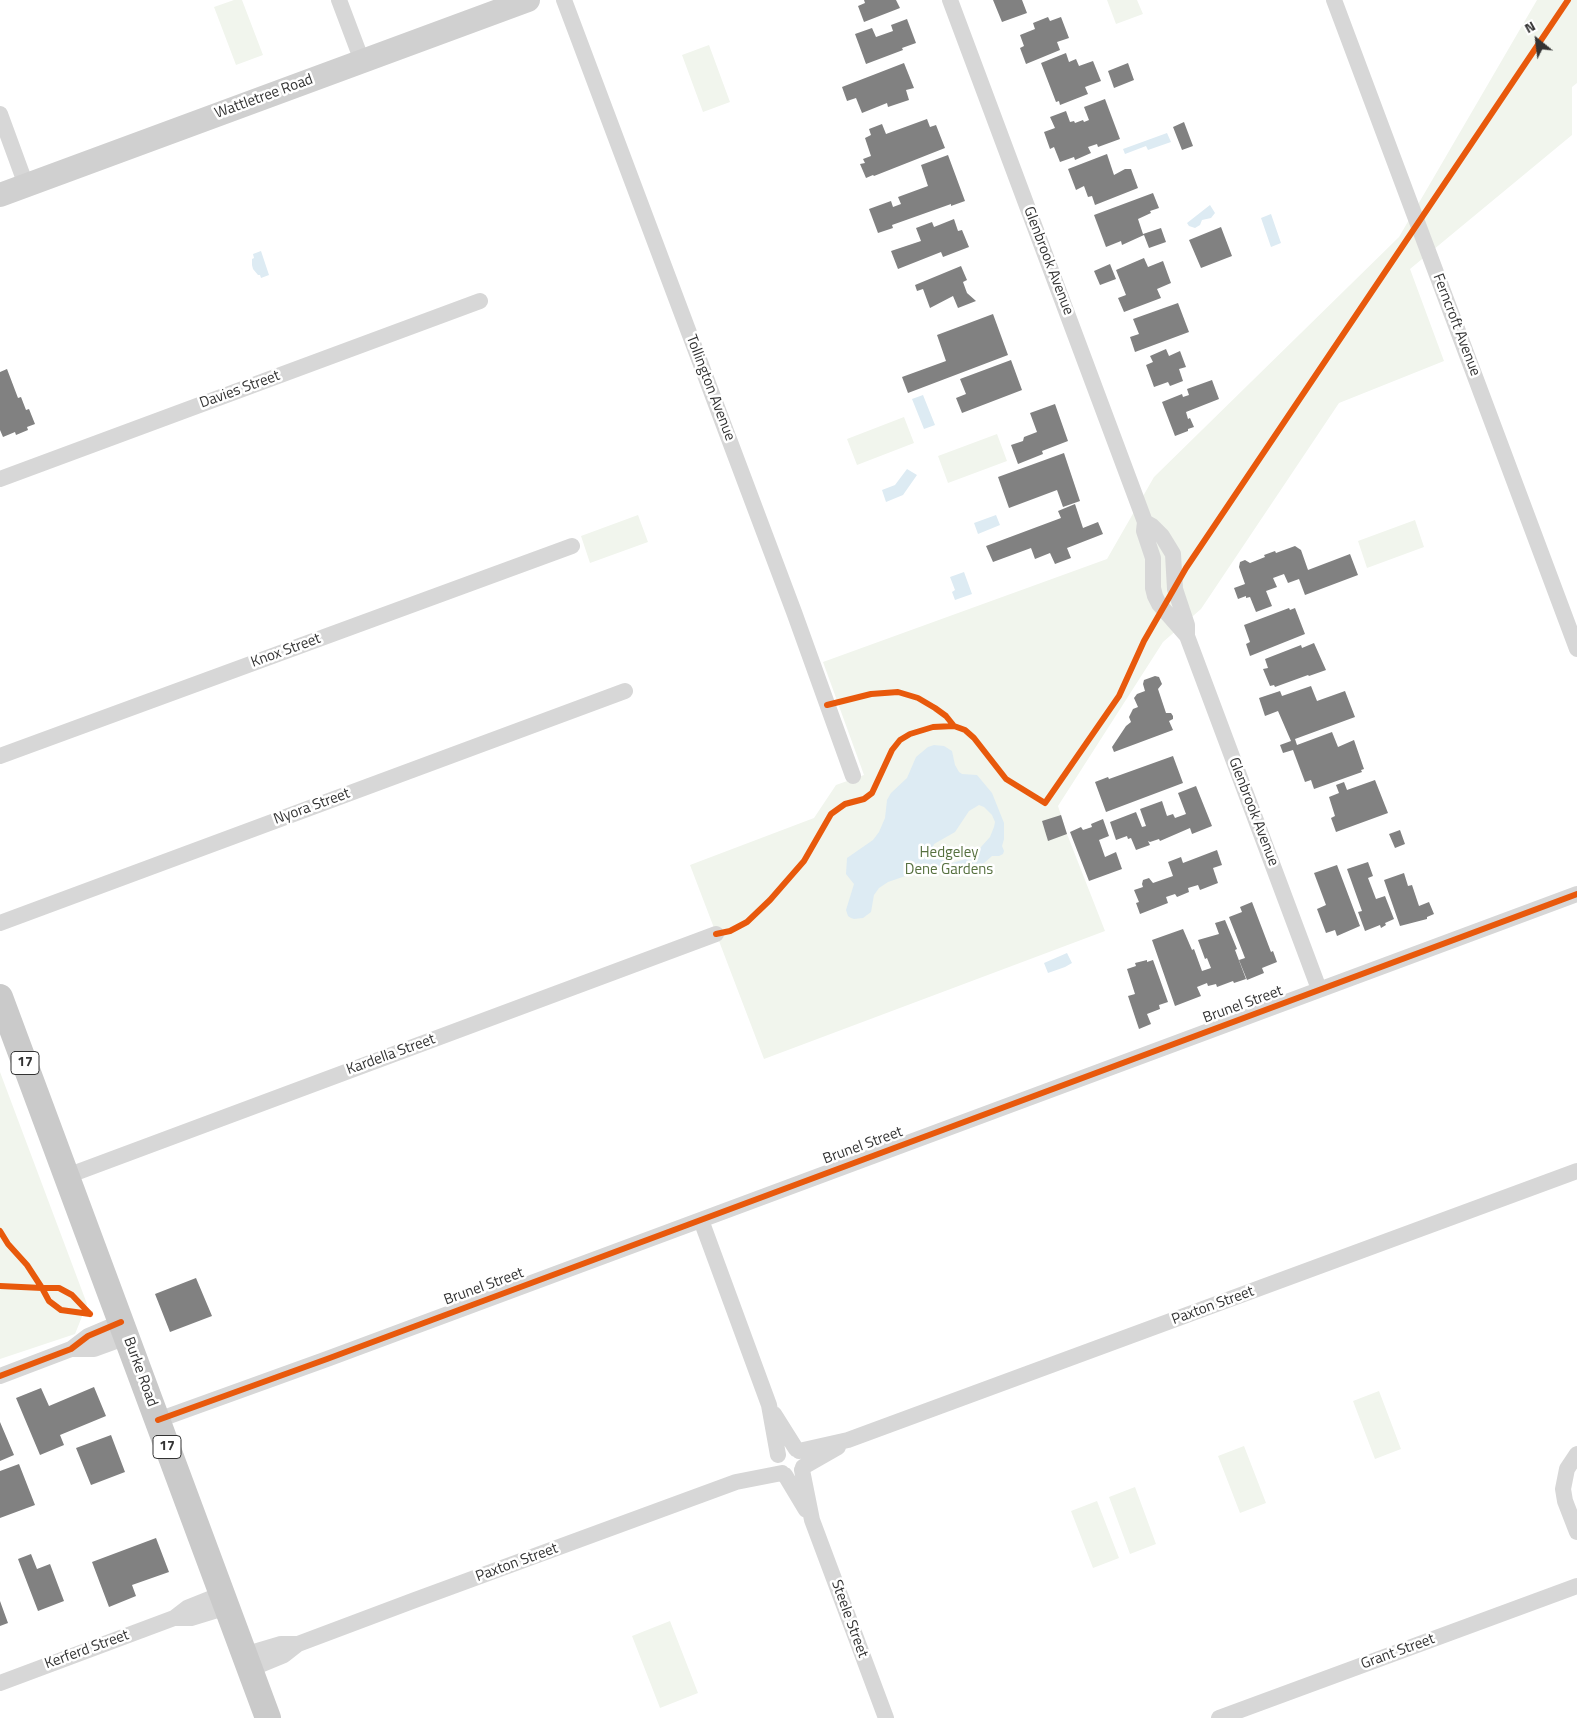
<!DOCTYPE html>
<html>
<head>
<meta charset="utf-8">
<style>
  body { margin:0 }
  #map { position:relative; width:1577px; height:1718px; overflow:hidden; background:#fff; font-family:"Titillium Web",sans-serif }
  canvas { display:block }
  .north { position:absolute; left:1512px; top:15px; width:50px; height:50px; -webkit-text-stroke:4px #fff; paint-order:stroke; rotate:331deg; font-size:14px; font-weight:700; line-height:20px; text-align:center; color:#333 }
  .north::after { content:''; display:block; margin:auto; width:18px; height:22px; background:#333; clip-path:polygon(50% 0,100% 100%,50% 72%,0 100%) }
</style>
</head>
<body>
<div id="map">
<canvas width="1577" height="1718"></canvas>
<div class="north">N</div>
</div>
<script>
const context = document.querySelector('canvas').getContext('2d');
context.lineJoin = 'round';
function paint(path, color) {
  context.fillStyle = color;
  context.fill(path, 'evenodd');
}
function toPath(rows) {
  const path = new Path2D();
  for (const r of rows) {
    path.moveTo(r[0], r[1]);
    for (let i = 2; i < r.length; i += 2) path.lineTo(r[i], r[i + 1]);
  }
  return path;
}
function stroke(path, color, width, dash) {
  context.strokeStyle = color;
  context.lineWidth = width;
  context.lineCap = dash ? 'butt' : 'round';
  context.setLineDash(dash || []);
  context.stroke(path);
}
function label(font, color, halo, rows, align = 'center') {
  context.font = font + ' "Titillium Web",sans-serif';
  context.lineWidth = 5;
  context.setLineDash([]);
  context.textBaseline = 'middle';
  context.strokeStyle = halo;
  context.fillStyle = color;
  for (const [text, x, y, turn = 0] of rows) {
    context.save();
    context.translate(x, y);
    context.rotate((+turn || 0) * Math.PI / 180);
    context.textAlign = isNaN(turn) ? turn : align;
    if (halo) context.strokeText(text, 0, 0);
    context.fillText(text, 0, 0);
    context.restore();
  }
}
paint(toPath([
  [234,0,242,0,263,55,236,65,214,7],
  [1107,0,1137,0,1143,14,1116,24],
  [1537,0,1577,0,1577,83,1572,87,1572,135,1410,269,1444,361,1339,403,1201,609,1163,642,1058,806,1067,834,1105,931,764,1059,690,865,814,818,836,785,864,775,823,662,1107,559,1154,477,1399,237],
  [709,45,730,102,703,112,682,55],
  [904,417,914,443,857,465,847,439],
  [997,434,1007,461,948,483,938,456],
  [638,515,648,542,590,563,581,536],
  [1415,520,1424,547,1367,568,1358,541],
  [0,1072,87,1304,75,1334,0,1359],
  [1379,1391,1401,1449,1375,1459,1353,1401],
  [1244,1446,1266,1503,1240,1513,1218,1456],
  [1135,1487,1156,1544,1130,1554,1109,1497],
  [1097,1501,1119,1558,1093,1568,1071,1511],
  [670,1621,698,1693,660,1708,632,1636]
]), '#f1f5ed');
paint(toPath([
  [1167,133,1171,142,1148,150,1146,146,1125,154,1123,149],
  [1210,205,1215,213,1211,218,1202,220,1200,225,1195,228,1189,226,1187,223],
  [1271,214,1281,243,1271,247,1261,218],
  [261,251,269,275,261,278,260,275,258,275,253,269,252,265,252,259,254,258,253,254],
  [923,395,935,425,924,429,912,399],
  [907,469,917,475,903,495,886,502,882,490,895,485],
  [996,515,1000,525,978,534,974,523],
  [964,572,972,594,955,600,952,592,955,590,950,577],
  [934,745,944,746,952,751,955,765,959,772,962,774,977,775,992,793,1004,823,1004,839,1002,846,1004,851,1003,854,999,856,992,856,983,864,963,871,944,872,929,868,888,882,879,888,874,895,871,912,863,918,854,919,851,918,848,916,846,910,854,884,846,874,847,858,873,840,879,832,885,818,887,800,891,793,907,778,916,757,928,747],
  [979,805,984,807,992,815,995,822,994,827,990,837,972,857,952,863,932,856,932,850,934,844,955,832,969,811],
  [1067,953,1072,963,1065,967,1048,973,1044,963]
]), '#ddebf3');
paint(toPath([
  [864,0,896,0,900,8,864,22,858,6,865,3],
  [993,0,1022,0,1027,13,1002,22],
  [1048,17,1050,21,1061,17,1069,38,1057,42,1060,50,1026,64,1020,48,1024,46,1020,35,1035,29,1033,23],
  [907,19,916,43,902,48,903,50,866,64,855,34,872,28,876,37,893,31,891,25],
  [1066,53,1069,62,1076,59,1079,66,1093,61,1101,81,1085,87,1088,94,1060,105,1059,101,1056,102,1041,63],
  [904,63,914,88,906,90,909,100,888,107,887,103,862,113,856,98,847,101,842,87],
  [1128,63,1134,80,1114,88,1108,71],
  [1105,99,1120,139,1098,147,1097,144,1088,147,1091,153,1075,160,1074,157,1060,162,1054,147,1050,149,1044,132,1055,128,1050,117,1066,111,1070,122,1074,121,1075,123,1083,120,1084,122,1089,120,1084,107],
  [927,119,930,127,936,125,945,148,874,176,873,175,866,178,860,164,865,163,863,159,871,156,865,138,871,135,869,129,882,124,886,134],
  [1184,122,1193,146,1182,150,1173,127],
  [1107,154,1114,175,1125,169,1131,169,1138,188,1095,205,1092,196,1088,197,1084,186,1076,190,1068,169],
  [948,155,965,201,951,206,951,204,892,225,893,228,878,233,869,209,891,201,893,207,901,204,898,197,928,186,921,165],
  [1153,193,1159,208,1150,211,1151,213,1138,219,1143,234,1161,228,1166,242,1149,248,1144,235,1122,245,1121,241,1106,247,1094,215],
  [954,219,958,231,962,230,969,247,943,257,941,252,898,269,891,251,921,241,916,228,932,222,934,227],
  [1221,227,1232,256,1201,268,1189,240],
  [1144,258,1148,267,1163,261,1171,283,1157,289,1161,298,1124,312,1118,298,1126,295,1116,270],
  [1110,264,1116,279,1100,285,1094,271],
  [961,266,967,280,963,282,967,293,976,301,958,308,953,296,930,308,923,289,917,291,915,285],
  [1178,303,1189,332,1135,352,1130,337,1139,334,1133,319],
  [993,314,1008,355,908,393,902,377,946,361,937,335],
  [1166,349,1169,356,1180,351,1186,367,1179,369,1183,381,1170,386,1168,382,1154,387,1146,365,1153,362,1150,356],
  [1011,360,1022,390,962,413,956,398,966,394,960,379],
  [7,369,18,398,21,397,26,410,29,409,35,424,27,427,28,430,16,435,15,432,3,437,0,430,0,372],
  [1212,380,1219,399,1186,412,1188,419,1190,418,1194,427,1188,429,1188,431,1175,436,1162,402,1182,394,1183,397,1189,395,1187,389],
  [1055,404,1068,441,1042,451,1043,454,1018,464,1011,445,1023,441,1024,437,1037,432,1030,413],
  [1064,453,1080,501,1063,507,1057,490,1009,508,998,477],
  [1075,504,1083,528,1098,522,1103,534,1067,548,1071,558,1055,564,1050,553,1035,559,1031,548,993,562,986,546,1061,518,1058,511],
  [1295,546,1301,550,1308,570,1350,554,1358,575,1305,595,1299,579,1288,583,1284,574,1273,578,1277,587,1266,591,1272,606,1256,612,1250,597,1246,598,1246,596,1238,599,1234,588,1245,584,1239,567,1240,562,1245,560,1250,563,1265,557,1264,555,1275,551,1276,553],
  [1289,608,1290,610,1295,608,1305,634,1250,656,1246,644,1250,642,1244,625],
  [1314,643,1326,670,1309,676,1308,675,1275,687,1274,685,1270,686,1263,669,1268,668,1265,659,1301,645,1302,648],
  [1155,676,1159,677,1162,684,1158,689,1166,713,1171,713,1173,716,1173,719,1169,721,1173,730,1114,752,1112,747,1126,726,1131,722,1129,717,1133,709,1138,707,1134,698,1137,694,1145,691,1143,684,1144,680],
  [1311,686,1317,701,1345,691,1355,717,1295,739,1297,745,1332,732,1338,747,1354,740,1364,769,1361,770,1362,772,1314,789,1311,780,1305,782,1293,750,1283,753,1280,745,1291,741,1278,711,1265,716,1259,698,1280,691,1282,696],
  [1173,756,1183,783,1106,812,1095,782,1108,777,1109,779],
  [1375,780,1388,813,1336,832,1331,818,1335,816,1329,797,1339,793,1336,785,1344,782,1347,790],
  [1196,786,1212,826,1192,834,1190,828,1160,841,1159,839,1150,842,1148,841,1150,845,1136,850,1131,838,1128,839,1127,836,1116,840,1110,822,1136,812,1142,827,1146,826,1140,809,1162,801,1167,816,1173,814,1175,818,1186,814,1178,793],
  [1061,815,1067,834,1048,841,1042,821],
  [1103,819,1109,836,1099,840,1105,857,1116,852,1122,869,1089,881,1070,832,1081,827,1083,830,1092,827,1091,824],
  [1400,830,1405,844,1395,848,1389,834],
  [1217,850,1222,865,1213,868,1218,883,1200,890,1198,885,1188,888,1189,892,1177,897,1175,894,1166,897,1168,903,1140,914,1136,903,1139,902,1134,890,1143,887,1142,884,1143,880,1149,878,1153,883,1173,876,1168,862,1181,857,1183,863],
  [1368,862,1373,876,1368,878,1376,899,1385,896,1394,919,1385,923,1386,925,1381,928,1380,925,1365,931,1358,912,1362,911,1347,869],
  [1337,865,1360,926,1337,936,1335,930,1326,933,1317,909,1326,905,1314,873],
  [1404,873,1408,886,1412,885,1419,906,1429,902,1434,914,1427,917,1427,919,1400,926,1384,880],
  [1252,902,1271,952,1273,951,1277,962,1262,968,1264,973,1247,980,1239,960,1245,958,1229,917,1242,912,1240,907],
  [1225,920,1237,949,1235,950,1246,979,1234,983,1233,981,1217,987,1216,984,1208,986,1207,983,1197,987,1201,996,1175,1006,1152,940,1183,929,1192,950,1194,949,1202,971,1211,968,1207,958,1205,959,1198,940,1219,934,1215,923],
  [1147,960,1147,962,1153,960,1168,1002,1159,1005,1160,1009,1147,1014,1151,1024,1139,1029,1128,996,1135,994,1127,969,1136,966,1135,963],
  [196,1278,212,1316,170,1332,155,1294],
  [94,1387,106,1416,60,1435,64,1445,40,1455,16,1398,41,1388,49,1406],
  [0,1422,14,1455,0,1461],
  [111,1435,125,1472,91,1485,76,1448],
  [19,1464,35,1505,0,1518,0,1471],
  [156,1538,169,1572,132,1585,136,1596,109,1607,92,1562],
  [31,1554,37,1569,50,1564,64,1601,38,1611,18,1559],
  [0,1601,8,1623,0,1626]
]), '#818181');
stroke(toPath([
  [339,0,362,61],
  [564,0,794,612,853,776],
  [950,0,1145,522,1144,531,1153,558,1153,588,1155,596,1159,604,1187,636],
  [1334,0,1577,649],
  [0,114,26,185],
  [0,479,480,301],
  [1145,522,1152,526,1162,536,1173,554,1175,589,1187,625,1187,636,1319,989],
  [0,756,572,546],
  [0,923,625,691],
  [67,1176,716,934],
  [701,1220,769,1405,778,1455],
  [71,1349,94,1349,127,1337],
  [0,1376,71,1349,88,1336,121,1322],
  [774,1414,796,1449],
  [158,1420,327,1359,1577,894],
  [799,1451,848,1440,1577,1171],
  [1577,1454,1567,1469,1563,1489,1565,1501,1577,1532],
  [803,1467,838,1447],
  [802,1470,812,1520,886,1718],
  [785,1475,806,1510],
  [174,1618,191,1618,227,1607],
  [244,1655,281,1644,298,1644],
  [250,1669,284,1655,298,1644,415,1600,736,1482,782,1473],
  [0,1683,174,1618,187,1608,222,1594],
  [1219,1718,1577,1586]
]), '#d7d7d7', 16);
stroke(toPath([
  [0,195,528,0]
]), '#d0d0d0', 24);
stroke(toPath([
  [0,997,268,1718]
]), '#cacaca', 26);
stroke(toPath([
  [827,705,871,694,898,692,918,698,935,708,946,716,954,726],
  [716,934,730,931,747,922,770,900,804,861,831,814,845,804,864,799,872,793,892,750,900,740,910,734,933,727,954,726,965,730,974,738,1006,779,1045,803,1119,696,1144,641,1186,568,1568,0],
  [0,1231,8,1244,27,1265,42,1288,59,1288,72,1295,90,1314],
  [0,1286,42,1288,49,1301,61,1310,90,1314],
  [0,1376,71,1349,88,1336,121,1322],
  [158,1420,327,1359,1577,894]
]), '#e8590c', 6);
for (const [x, y, w] of [
  [25,1063,28],
  [167,1447,28]
]) {
  const box = new Path2D();
  box.roundRect(x - w / 2, y - 11.5, w, 23, 4);
  context.fillStyle = '#fff';
  context.fill(box);
  stroke(box, '#333', 1);
}
label('bold 14px', '#333', null, [
  ["17",25,1063],
  ["17",167,1447]
]);
label('15px', '#333', '#fff', [
  ["Wattletree Road",264,97,-20],
  ["Glenbrook Avenue",1048,261,69],
  ["Ferncroft Avenue",1456,325,69],
  ["Tollington Avenue",710,388,69],
  ["Davies Street",240,390,-20],
  ["Knox Street",286,651,-20],
  ["Nyora Street",312,807,-20],
  ["Glenbrook Avenue",1253,812,69],
  ["Brunel Street",1243,1005,-20],
  ["Kardella Street",391,1055,-20],
  ["Brunel Street",863,1146,-20],
  ["Brunel Street",484,1287,-20],
  ["Paxton Street",1213,1306,-20],
  ["Burke Road",140,1372,70],
  ["Paxton Street",517,1563,-20],
  ["Steele Street",849,1619,70],
  ["Kerferd Street",87,1650,-20],
  ["Grant Street",1398,1652,-20]
]);
label('15px', '#56703f', '#fff', [
  ["Hedgeley",949,853],
  ["Dene Gardens",949,870]
]);
</script>
</body>
</html>
